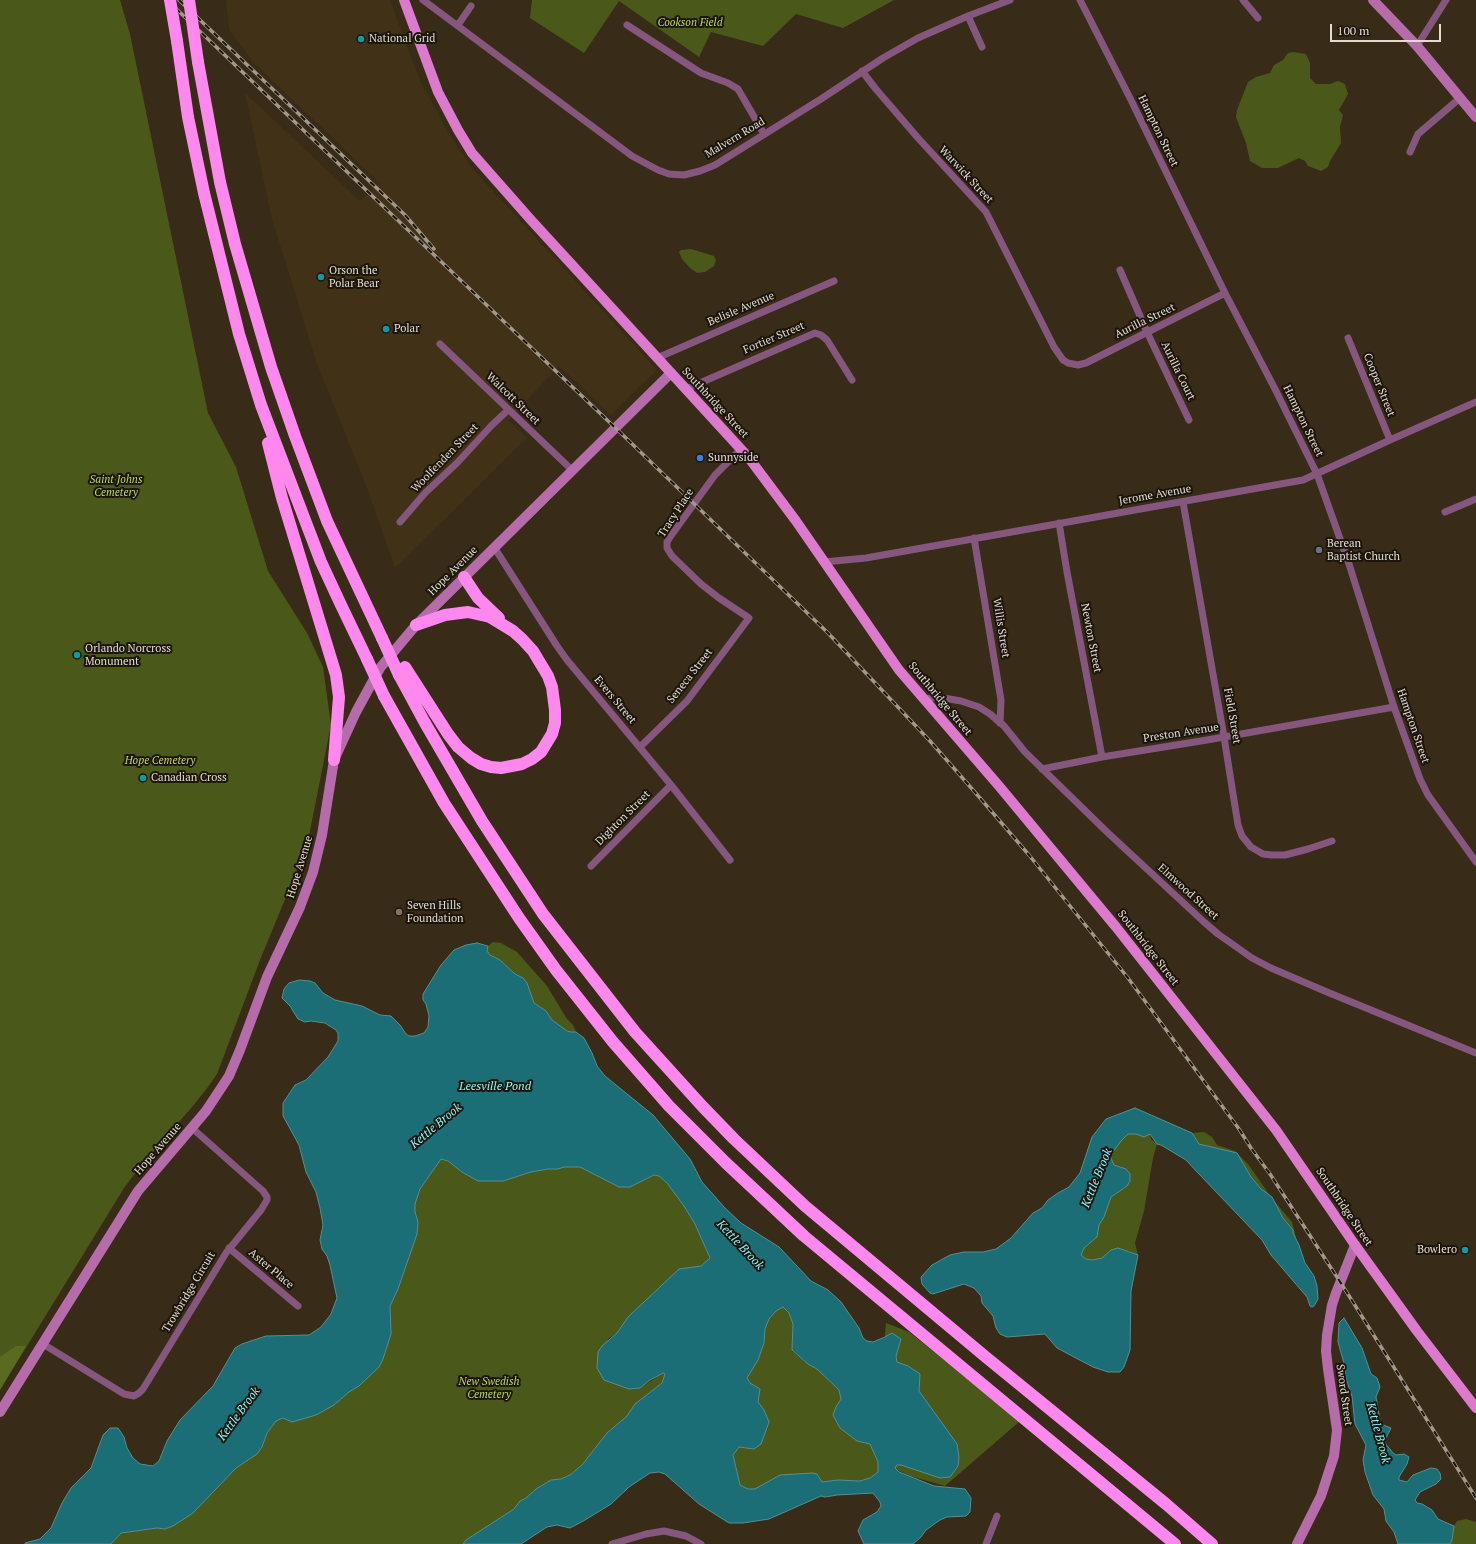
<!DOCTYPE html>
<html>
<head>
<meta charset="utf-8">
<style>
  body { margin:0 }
  #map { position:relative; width:1476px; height:1544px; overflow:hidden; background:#382b17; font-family:"PT Serif",serif }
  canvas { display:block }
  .scale { position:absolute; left:1330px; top:24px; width:111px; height:18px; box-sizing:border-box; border:2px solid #e3dbcf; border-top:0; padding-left:5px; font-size:12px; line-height:14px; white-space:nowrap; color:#e3dbcf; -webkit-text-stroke:3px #1b150c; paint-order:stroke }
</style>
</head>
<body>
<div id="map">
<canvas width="1476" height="1544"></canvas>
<div class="scale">100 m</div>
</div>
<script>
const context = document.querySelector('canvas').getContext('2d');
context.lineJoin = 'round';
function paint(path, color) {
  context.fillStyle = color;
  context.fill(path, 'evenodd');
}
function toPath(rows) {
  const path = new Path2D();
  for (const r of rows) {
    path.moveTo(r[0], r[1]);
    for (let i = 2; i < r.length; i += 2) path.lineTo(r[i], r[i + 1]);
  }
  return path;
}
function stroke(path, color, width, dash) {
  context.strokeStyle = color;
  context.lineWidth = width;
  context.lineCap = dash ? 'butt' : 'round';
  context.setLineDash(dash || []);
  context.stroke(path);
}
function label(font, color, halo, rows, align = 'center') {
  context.font = font + ' "PT Serif",serif';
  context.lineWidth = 4;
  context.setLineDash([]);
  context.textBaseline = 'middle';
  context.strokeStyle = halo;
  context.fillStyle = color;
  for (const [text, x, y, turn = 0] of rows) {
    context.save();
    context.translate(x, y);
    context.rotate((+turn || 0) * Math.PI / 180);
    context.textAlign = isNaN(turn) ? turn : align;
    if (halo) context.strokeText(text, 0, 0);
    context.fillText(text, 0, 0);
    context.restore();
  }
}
paint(toPath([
  [226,0,390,0,419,78,447,131,471,167,657,370,611,415,559,366,508,420,527,438,395,568,367,488,317,364,272,219,245,93,360,201,380,183,255,64,229,30]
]), '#413116');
paint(toPath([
  [0,0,120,0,130,34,208,413,236,467,268,571,307,633,323,667,331,725,307,846,260,960,217,1074,208,1087,192,1107,139,1168,124,1188,0,1390],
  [532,0,894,0,843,28,796,14,763,46,711,32,699,57,619,1,584,53,530,18],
  [1293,52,1306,54,1310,63,1310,78,1316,84,1330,84,1338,81,1345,84,1348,94,1339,110,1343,115,1340,127,1341,143,1330,161,1328,167,1321,171,1308,166,1305,161,1299,158,1278,168,1262,168,1250,161,1246,143,1236,117,1237,110,1248,82,1256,77,1270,73,1274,65,1283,60,1288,53],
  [691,249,714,256,716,260,714,266,705,272,697,273,690,268,682,259,679,252,681,250],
  [493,942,501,943,517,952,547,986,567,1019,573,1025,576,1032,571,1032,564,1029,552,1020,546,1011,534,1003,523,978,515,974,500,960,490,955,487,951,488,946],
  [1130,1128,1150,1134,1151,1139,1157,1144,1153,1158,1144,1211,1135,1243,1138,1255,1125,1250,1111,1250,1102,1258,1092,1260,1086,1259,1081,1255,1084,1248,1097,1237,1099,1225,1104,1217,1111,1197,1127,1186,1122,1167,1113,1165,1107,1155],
  [1204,1132,1212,1137,1217,1145,1235,1151,1248,1164,1271,1197,1292,1222,1296,1237,1293,1236,1198,1144,1192,1133],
  [441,1159,448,1161,462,1172,503,1181,531,1172,548,1169,558,1169,563,1167,580,1167,619,1187,645,1180,654,1175,659,1176,667,1183,684,1206,695,1224,710,1259,628,1317,617,1333,608,1339,640,1388,663,1373,665,1374,662,1383,635,1404,627,1416,607,1433,582,1465,570,1475,561,1479,551,1480,536,1489,526,1498,520,1501,514,1509,466,1540,463,1544,111,1544,121,1533,157,1528,165,1529,193,1513,236,1468,257,1453,262,1447,267,1433,276,1421,282,1418,334,1405,349,1392,359,1386,391,1334,390,1306,398,1289,417,1234,418,1222,415,1212,415,1204,420,1189],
  [783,1307,789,1313,793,1324,792,1351,808,1364,817,1369,839,1390,841,1399,836,1407,857,1441,870,1444,878,1462,878,1472,870,1478,860,1481,838,1480,822,1482,817,1474,780,1475,755,1489,748,1489,740,1485,733,1455,739,1447,754,1449,764,1410,758,1403,760,1389,750,1383,747,1378,758,1360,764,1343,765,1329,769,1319,776,1311],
  [886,1323,909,1332,1020,1421,945,1486,910,1476,889,1466,883,1357],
  [1466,1519,1476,1522,1476,1544,1450,1544,1452,1540,1454,1526,1457,1521]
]), '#4a5919');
paint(toPath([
  [16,1346,26,1346,0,1390,0,1357]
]), '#596b20');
const water = toPath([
  [477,943,488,946,487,951,490,955,500,960,515,974,523,978,527,983,534,1003,546,1011,552,1020,567,1031,571,1032,576,1032,584,1038,592,1053,597,1066,605,1076,653,1115,690,1159,702,1182,725,1208,741,1223,779,1247,811,1281,828,1290,841,1302,859,1328,863,1338,867,1341,873,1342,885,1337,892,1333,901,1339,896,1356,897,1362,908,1366,920,1374,919,1391,957,1444,959,1457,958,1466,950,1477,940,1478,901,1465,897,1465,895,1468,899,1472,934,1486,965,1489,971,1498,970,1512,966,1516,947,1517,940,1520,926,1530,921,1537,913,1544,864,1544,858,1531,863,1520,877,1512,881,1506,880,1502,873,1493,837,1495,825,1497,821,1496,769,1519,743,1523,729,1523,699,1504,665,1474,659,1472,650,1473,629,1487,611,1504,585,1520,570,1528,557,1525,547,1527,521,1544,463,1544,466,1540,514,1509,520,1501,526,1498,536,1489,551,1480,561,1479,570,1475,582,1465,607,1433,627,1416,635,1404,662,1383,665,1374,663,1373,650,1380,640,1388,629,1389,604,1380,597,1368,598,1352,602,1346,617,1333,628,1317,679,1269,701,1266,710,1258,695,1224,684,1206,667,1183,659,1176,654,1175,630,1187,619,1187,580,1167,564,1167,558,1169,548,1169,531,1172,503,1181,478,1181,462,1172,448,1161,441,1159,420,1189,415,1204,415,1212,418,1222,417,1234,398,1289,390,1306,391,1334,383,1359,379,1367,359,1386,349,1392,334,1405,316,1415,292,1422,283,1418,276,1421,267,1433,262,1447,257,1454,236,1468,193,1513,173,1526,165,1529,157,1528,121,1533,111,1544,25,1544,25,1543,40,1539,51,1528,62,1503,71,1488,91,1468,103,1435,110,1428,118,1428,124,1437,127,1448,133,1458,140,1464,153,1466,159,1461,167,1441,180,1420,213,1386,235,1348,242,1344,266,1336,309,1335,321,1327,331,1314,337,1298,330,1265,327,1256,322,1249,320,1240,323,1225,320,1208,316,1192,306,1172,299,1145,283,1116,283,1103,295,1085,306,1080,328,1057,338,1041,338,1033,336,1030,325,1023,311,1021,305,1022,298,1019,290,1006,282,998,284,989,289,983,299,980,310,981,315,983,323,993,335,1000,362,1006,380,1015,391,1016,400,1025,406,1034,409,1036,415,1036,424,1033,428,1027,429,1016,426,1004,423,1000,423,994,441,965,454,950,466,945,477,943],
  [783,1307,789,1313,793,1324,792,1350,808,1364,817,1369,839,1390,841,1399,836,1407,833,1415,840,1428,857,1441,870,1444,878,1462,878,1472,870,1478,860,1481,838,1480,822,1482,817,1474,813,1473,780,1475,755,1489,748,1489,740,1485,733,1455,739,1447,754,1449,761,1444,769,1422,764,1410,758,1402,760,1389,750,1383,747,1378,758,1360,764,1343,765,1329,769,1319,776,1311,783,1307],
  [1135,1108,1192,1133,1199,1144,1237,1153,1251,1177,1261,1189,1272,1197,1283,1218,1293,1230,1293,1233,1299,1245,1305,1263,1314,1276,1317,1286,1318,1299,1314,1306,1312,1307,1310,1306,1307,1297,1271,1255,1262,1240,1199,1174,1186,1160,1161,1145,1157,1144,1150,1134,1144,1137,1136,1134,1128,1134,1121,1141,1110,1156,1114,1165,1126,1169,1130,1174,1130,1181,1127,1186,1111,1197,1104,1217,1099,1225,1097,1237,1084,1248,1081,1255,1086,1259,1092,1260,1102,1258,1111,1250,1118,1248,1138,1255,1131,1291,1130,1350,1124,1367,1120,1372,1108,1372,1093,1367,1057,1348,1045,1334,1007,1337,1000,1334,996,1328,993,1316,982,1303,981,1296,974,1288,964,1284,933,1294,930,1293,922,1284,921,1277,932,1265,950,1255,964,1252,983,1252,996,1249,1011,1238,1033,1213,1042,1208,1048,1200,1058,1193,1069,1187,1080,1173,1092,1137,1106,1119,1135,1108],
  [1344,1318,1362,1348,1371,1374,1377,1378,1380,1387,1376,1397,1380,1420,1381,1424,1391,1428,1386,1438,1385,1443,1393,1453,1396,1455,1404,1454,1409,1457,1407,1464,1399,1477,1399,1480,1407,1482,1413,1475,1431,1468,1437,1469,1440,1473,1441,1479,1436,1484,1420,1492,1415,1500,1417,1503,1422,1504,1432,1510,1438,1519,1454,1526,1452,1540,1450,1544,1398,1544,1394,1532,1386,1521,1384,1509,1373,1495,1365,1472,1363,1460,1366,1445,1355,1424,1352,1396,1346,1379,1345,1367,1338,1342,1339,1323,1344,1318]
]);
paint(water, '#1b6e76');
stroke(water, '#578f91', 1);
stroke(toPath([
  [423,0,632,156,658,170,669,174,684,175,700,171,715,165,821,99,883,58,918,38,968,16,1010,0],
  [1080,0,1130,98,1225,293,1275,389,1317,474,1349,564,1394,707,1420,779,1428,795,1476,862],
  [1243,0,1258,18],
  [968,16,982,47],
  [458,25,471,6],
  [627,25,701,73,728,83,738,89,764,134],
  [1417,46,1446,0],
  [862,71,875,88,918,138,986,212,1054,347,1063,360,1068,363,1078,365,1086,363,1225,293],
  [1410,152,1418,134,1460,98],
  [1120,270,1147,332,1189,420],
  [1348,338,1390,440],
  [440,344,572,470],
  [657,358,834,281],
  [686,389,815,333,821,335,827,340,852,380],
  [1183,502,1224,737,1238,825,1242,836,1251,847,1263,854,1272,855,1285,855,1308,849,1332,841],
  [1445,512,1476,499],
  [400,522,425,493,457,463,491,426,508,410],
  [1059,523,1067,572,1102,757],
  [974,538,1001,700,1000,723],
  [494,547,557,646,567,660,671,785,730,860],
  [824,562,866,558,1303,480,1390,440,1476,402],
  [924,699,938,697,961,701,979,707,990,714,1004,726,1025,752,1107,832,1204,922,1218,934,1252,958,1271,968,1327,992,1476,1053],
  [640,747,687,701,749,618,719,598,701,584,672,556,667,548,667,542,670,537,715,475,741,449],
  [1042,769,1102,757,1207,740,1394,707],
  [591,866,671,785],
  [229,1248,298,1306],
  [43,1344,124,1394,134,1396,139,1393,143,1389,226,1253,261,1210,267,1200,267,1197,263,1191,192,1128],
  [612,1544,646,1534,664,1531,686,1536,701,1544],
  [986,1544,997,1516]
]), '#85567e', 7);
stroke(toPath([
  [1373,0,1417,46,1476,117],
  [0,1412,138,1191,206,1111,229,1076,240,1050,267,977,300,907,313,872,322,835,334,760,356,712,380,668,416,625,671,373],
  [1297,1544,1321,1496,1334,1456,1337,1430,1328,1369,1326,1351,1327,1335,1332,1305,1336,1293,1355,1245]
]), '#b66bab', 10);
stroke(toPath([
  [404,0,438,92,458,130,472,153,531,220,749,458,796,521,899,670,999,786,1116,927,1276,1130,1355,1245,1417,1331,1476,1408]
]), '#dc7ace', 10);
stroke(toPath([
  [177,41,188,117,204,193,239,334,261,405,321,562,341,605,367,659],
  [198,62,220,182,235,244,271,367,295,436,327,521,382,638],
  [268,443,282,498,336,675,339,697,334,760],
  [464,577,478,598,499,618],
  [405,667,448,734,458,747,471,758,481,764,491,767,501,768,522,764,532,759,541,752,552,734,555,723,555,710,552,687,548,676,533,651,522,639,513,631,490,617,468,612,445,615,416,625],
  [399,675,425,723,482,821,543,914,635,1032,703,1107,734,1139,805,1206,987,1358,1166,1504,1212,1544],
  [384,696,444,803,519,918,556,970,613,1042,669,1106,726,1163,804,1236,1175,1544]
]), '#fe88ee', 12);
const rail = toPath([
  [167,0,627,439,827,632,930,741,980,798,1029,855,1128,978,1239,1129,1251,1148,1270,1174,1346,1291,1476,1498],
  [179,0,405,215,434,249]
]);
stroke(rail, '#a3998a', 3.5);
stroke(rail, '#1b150c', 2, [6]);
stroke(toPath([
  [170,0,177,41],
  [189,0,198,62],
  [382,638,399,675],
  [367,659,384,696]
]), '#fe88ee', 12);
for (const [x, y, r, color] of [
  [361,39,4,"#0f9aa8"],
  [321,277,4,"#0f9aa8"],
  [386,329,4,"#0f9aa8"],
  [700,458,4,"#3f7fe0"],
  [1319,550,4,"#6b7280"],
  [77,655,4,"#0f9aa8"],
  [143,778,4,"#0f9aa8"],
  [399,912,4,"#8d6e63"],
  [1465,1250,4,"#0f9aa8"]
]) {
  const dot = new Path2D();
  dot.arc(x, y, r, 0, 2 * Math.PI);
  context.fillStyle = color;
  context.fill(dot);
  stroke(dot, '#1b150c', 1.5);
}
label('italic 11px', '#bada5b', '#1b150c', [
  ["Cookson Field",690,23],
  ["Saint Johns",116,480],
  ["Cemetery",116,493],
  ["Hope Cemetery",160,761],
  ["New Swedish",489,1382],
  ["Cemetery",489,1395]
]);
label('11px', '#e3dbcf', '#1b150c', [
  ["National Grid",369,39],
  ["Orson the",329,271],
  ["Polar Bear",329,284],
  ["Polar",394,329],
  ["Sunnyside",708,458],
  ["Berean",1327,544],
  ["Baptist Church",1327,557],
  ["Orlando Norcross",85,649],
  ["Monument",85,662],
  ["Canadian Cross",151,778],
  ["Seven Hills",407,906],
  ["Foundation",407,919],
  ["Bowlero",1457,1250,"right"]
], 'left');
label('11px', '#e3dbcf', '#1b150c', [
  ["Hampton Street",1158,131,64],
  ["Malvern Road",735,138,-31],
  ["Warwick Street",966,175,47],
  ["Belisle Avenue",741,309,-23],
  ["Aurilla Street",1145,321,-26],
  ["Fortier Street",774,338,-23],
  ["Aurilla Court",1178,371,64],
  ["Cooper Street",1379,385,68],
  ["Walcott Street",513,399,44],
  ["Southbridge Street",715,403,47],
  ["Hampton Street",1303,421,64],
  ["Woolfenden Street",445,458,-46],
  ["Jerome Avenue",1155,495,-10],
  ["Tracy Place",676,513,-57],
  ["Hope Avenue",453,571,-45],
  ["Willis Street",1001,628,81],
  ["Newton Street",1091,638,79],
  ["Seneca Street",690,676,-52],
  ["Southbridge Street",940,699,50],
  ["Evers Street",615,700,50],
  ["Field Street",1232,716,80],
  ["Hampton Street",1413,726,71],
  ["Preston Avenue",1181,733,-9],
  ["Dighton Street",623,818,-45],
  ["Hope Avenue",300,867,-73],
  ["Elmwood Street",1188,892,42],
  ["Southbridge Street",1148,948,52],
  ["Hope Avenue",158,1149,-49],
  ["Southbridge Street",1344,1207,56],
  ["Aster Place",271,1269,40],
  ["Trowbridge Circuit",189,1292,-59],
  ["Sword Street",1344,1395,82]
]);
label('italic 12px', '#8ef1fb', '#1b150c', [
  ["Leesville Pond",495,1087],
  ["Kettle Brook",436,1126,-40],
  ["Kettle Brook",1097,1178,-68],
  ["Kettle Brook",740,1245,47],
  ["Kettle Brook",239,1414,-54],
  ["Kettle Brook",1378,1433,75]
]);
</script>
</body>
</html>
